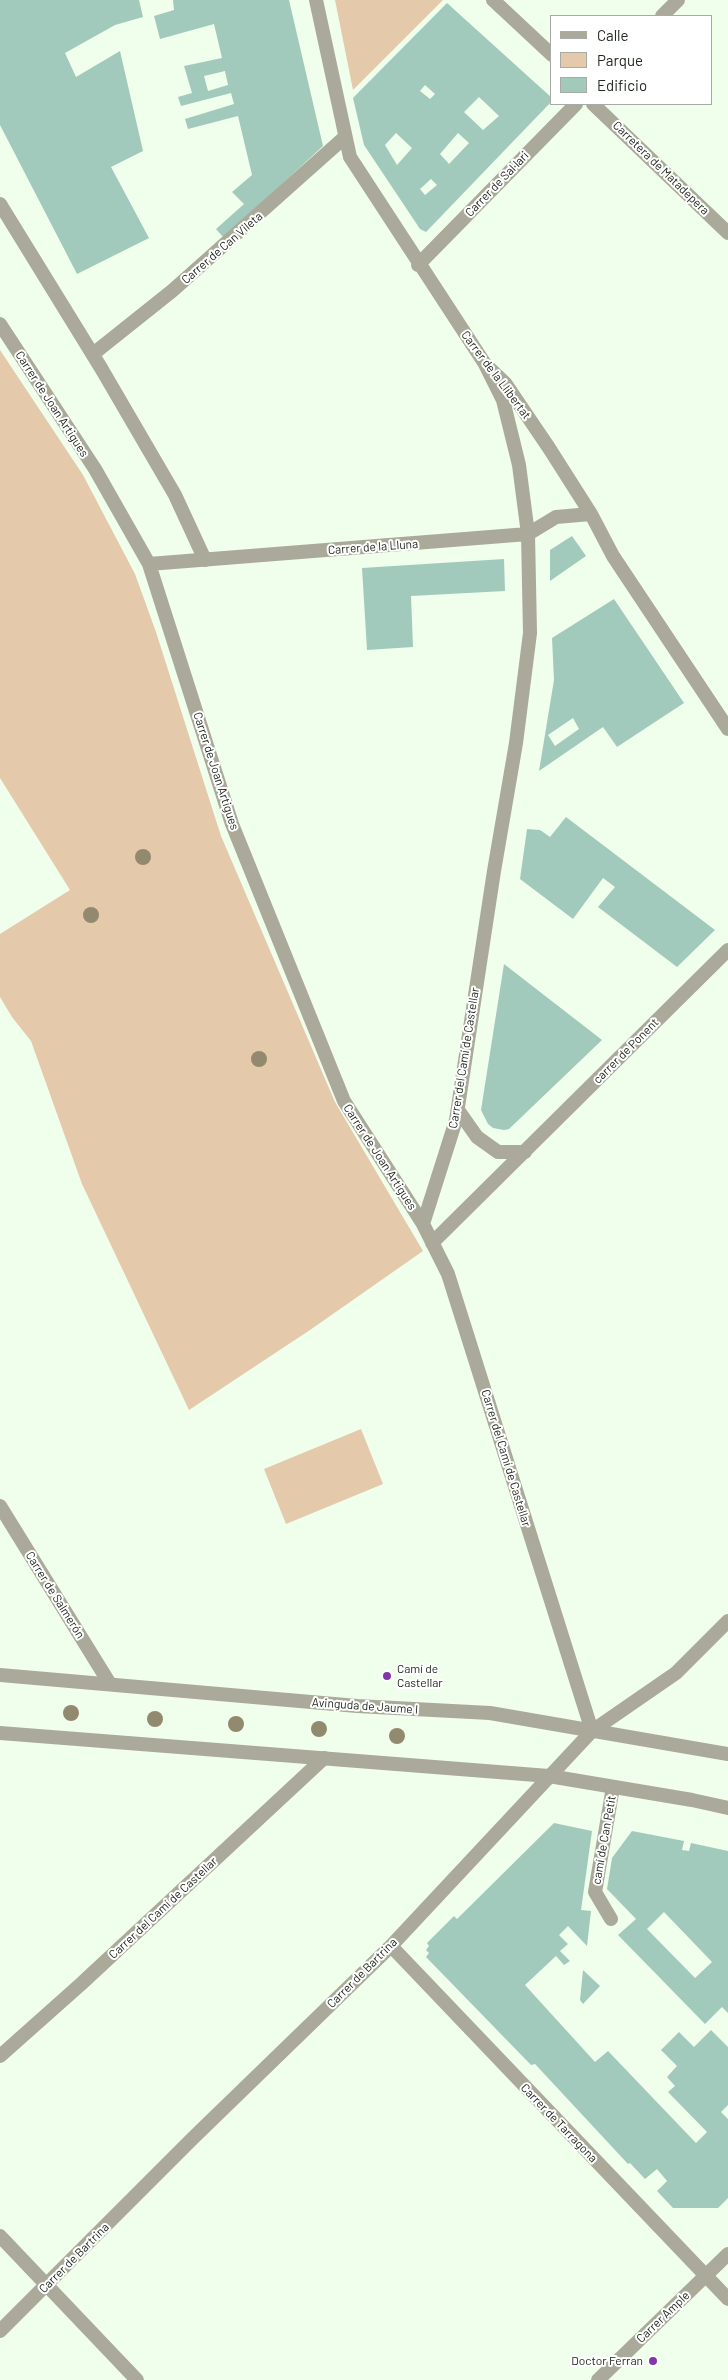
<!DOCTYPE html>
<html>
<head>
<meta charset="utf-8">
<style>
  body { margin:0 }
  #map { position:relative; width:728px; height:2380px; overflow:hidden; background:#f0feec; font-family:Barlow,sans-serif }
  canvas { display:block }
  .legend { position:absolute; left:550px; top:15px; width:162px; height:90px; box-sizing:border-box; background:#fff; border:1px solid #a7aaa5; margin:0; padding:6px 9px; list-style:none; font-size:15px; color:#222a1f }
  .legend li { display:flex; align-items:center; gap:10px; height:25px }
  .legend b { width:25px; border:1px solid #a7aaa5 }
</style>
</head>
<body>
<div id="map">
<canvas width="728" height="2380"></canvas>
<ul class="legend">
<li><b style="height:6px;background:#aaa99a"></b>Calle</li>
<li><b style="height:14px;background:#e5c9ab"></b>Parque</li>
<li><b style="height:14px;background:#a2cabc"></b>Edificio</li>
</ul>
</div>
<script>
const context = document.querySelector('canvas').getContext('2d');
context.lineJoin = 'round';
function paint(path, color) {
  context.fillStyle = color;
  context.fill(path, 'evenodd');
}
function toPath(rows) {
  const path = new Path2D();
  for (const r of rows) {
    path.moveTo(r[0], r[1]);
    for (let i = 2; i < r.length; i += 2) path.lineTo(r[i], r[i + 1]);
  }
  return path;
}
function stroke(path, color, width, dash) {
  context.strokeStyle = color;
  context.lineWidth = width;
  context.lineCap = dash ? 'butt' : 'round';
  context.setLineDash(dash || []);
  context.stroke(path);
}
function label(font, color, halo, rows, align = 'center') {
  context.font = font + ' Barlow,sans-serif';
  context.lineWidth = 4;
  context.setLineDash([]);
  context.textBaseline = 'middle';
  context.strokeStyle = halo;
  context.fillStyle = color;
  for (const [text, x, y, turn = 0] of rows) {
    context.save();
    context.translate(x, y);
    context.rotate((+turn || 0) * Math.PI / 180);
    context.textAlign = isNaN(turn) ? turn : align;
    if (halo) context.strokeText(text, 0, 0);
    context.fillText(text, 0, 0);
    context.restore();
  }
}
paint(toPath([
  [335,0,443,0,353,90],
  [0,350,83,475,135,574,156,632,221,836,335,1102,423,1251,310,1330,189,1410,82,1184,31,1041,12,1017,0,997,0,934,70,890,0,778],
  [361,1429,383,1484,286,1524,264,1469]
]), '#e5c9ab');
paint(toPath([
  [0,0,139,0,143,17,115,25,65,53,76,77,120,51,143,151,111,167,149,238,77,274,0,125],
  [173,0,289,0,323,146,224,238,216,229,244,204,232,192,252,175,238,116,188,129,185,119,234,104,231,93,181,106,178,97,192,93,184,66,222,58,214,24,160,39,154,16,174,10],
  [225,71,228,85,208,91,204,76],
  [447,3,552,98,552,101,426,232,420,229,364,145,353,98],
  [425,85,435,94,430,99,420,91],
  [479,97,499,116,483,130,464,112],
  [396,133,412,148,397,165,385,145],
  [458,133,469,143,449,164,440,154],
  [431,179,437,185,425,195,420,189],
  [572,536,586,556,550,581,550,550],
  [504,559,505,591,411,596,413,647,367,650,362,568],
  [614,599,684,703,617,747,603,727,539,771,554,680,552,638],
  [573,718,579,729,555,746,548,735],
  [566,817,715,930,677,967,598,907,615,887,603,878,573,919,520,879,527,829,540,830,550,837],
  [504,964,602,1040,509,1129,504,1130,493,1128,488,1124,481,1110],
  [554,1823,592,1831,581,1910,591,1911,587,1946,568,1926,559,1935,568,1944,560,1951,570,1961,564,1965,556,1956,525,1985,595,2062,608,2051,696,2143,707,2132,668,2092,675,2086,667,2077,677,2066,661,2050,679,2032,694,2047,711,2030,728,2047,728,2105,721,2112,728,2119,728,2198,718,2208,673,2208,657,2191,667,2181,657,2169,645,2179,630,2163,628,2164,535,2064,531,2065,426,1957,429,1953,426,1950,429,1946,427,1943,454,1916,457,1919],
  [632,1831,684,1841,682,1850,689,1851,691,1843,728,1851,728,2013,722,2007,705,2024,618,1935,636,1919,607,1889,612,1858],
  [664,1912,712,1962,695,1978,647,1929],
  [583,1970,600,1986,583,2004,580,2000]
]), '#a2cabc');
stroke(toPath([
  [0,204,101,368,175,495,205,560],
  [93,354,172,291,345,137],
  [611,1919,595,1892,613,1787]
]), '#aaa99a', 14);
stroke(toPath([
  [316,0,350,157,485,364,505,383,549,448,591,514,613,556,728,729],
  [662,16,678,0],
  [418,265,576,104],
  [0,324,95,469,149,564,232,824,344,1101,423,1224],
  [485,364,503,400,519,465,528,534,530,633,516,743,494,871,456,1120,423,1224,448,1274,592,1731],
  [149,564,528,534,556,517,591,514],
  [458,1110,477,1137,498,1152,525,1152],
  [432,1243,728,950],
  [0,1506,110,1684],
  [391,1946,728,2299],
  [0,2056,81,1984,324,1758],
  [0,2236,137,2380],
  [0,2331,193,2138,391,1946,592,1731,676,1673,728,1621],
  [598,2380,728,2254]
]), '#aaa99a', 14);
stroke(toPath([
  [493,0,552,55],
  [593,104,728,233],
  [0,1675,357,1706,490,1713,728,1754],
  [0,1733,549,1776,692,1800,728,1808]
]), '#aaa99a', 14);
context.fillStyle = '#928a6f';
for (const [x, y] of [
  [143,857],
  [91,915],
  [259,1059],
  [71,1713],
  [155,1719],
  [236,1724],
  [319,1729],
  [397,1736]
]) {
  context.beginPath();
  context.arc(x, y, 8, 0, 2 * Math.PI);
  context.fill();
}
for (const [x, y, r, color] of [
  [387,1676,5,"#8137aa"],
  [653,2361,5,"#8137aa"]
]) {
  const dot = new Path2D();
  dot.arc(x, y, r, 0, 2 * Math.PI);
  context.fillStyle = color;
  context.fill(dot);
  stroke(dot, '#fff', 2);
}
label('12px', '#222a1f', '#fff', [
  ["Carretera de Matadepera",661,168,44],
  ["Carrer de Sal·lari",497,184,-46],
  ["Carrer de Can Vileta",222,248,-41],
  ["Carrer de la Llibertat",496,375,53],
  ["Carrer de Joan Artigues",52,404,57],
  ["Carrer de la Lluna",373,547,-4],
  ["Carrer de Joan Artigues",216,771,72],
  ["carrer de Ponent",626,1051,-45],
  ["Carrer del Camí de Castellar",464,1058,-81],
  ["Carrer de Joan Artigues",380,1157,57],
  ["Carrer del Camí de Castellar",506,1458,73],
  ["Carrer de Salmerón",55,1595,58],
  ["Avinguda de Jaume I",365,1706,4],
  ["camí de Can Petit",604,1840,-80],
  ["Carrer del Camí de Castellar",163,1908,-43],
  ["Carrer de Bartrina",362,1973,-45],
  ["Carrer de Tarragona",559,2123,46],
  ["Carrer de Bartrina",74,2258,-45],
  ["Carrer Ample",663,2317,-44]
]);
label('12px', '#222a1f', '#fff', [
  ["Camí de",397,1669],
  ["Castellar",397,1683],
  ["Doctor Ferran",643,2361,"right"]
], 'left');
</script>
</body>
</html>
